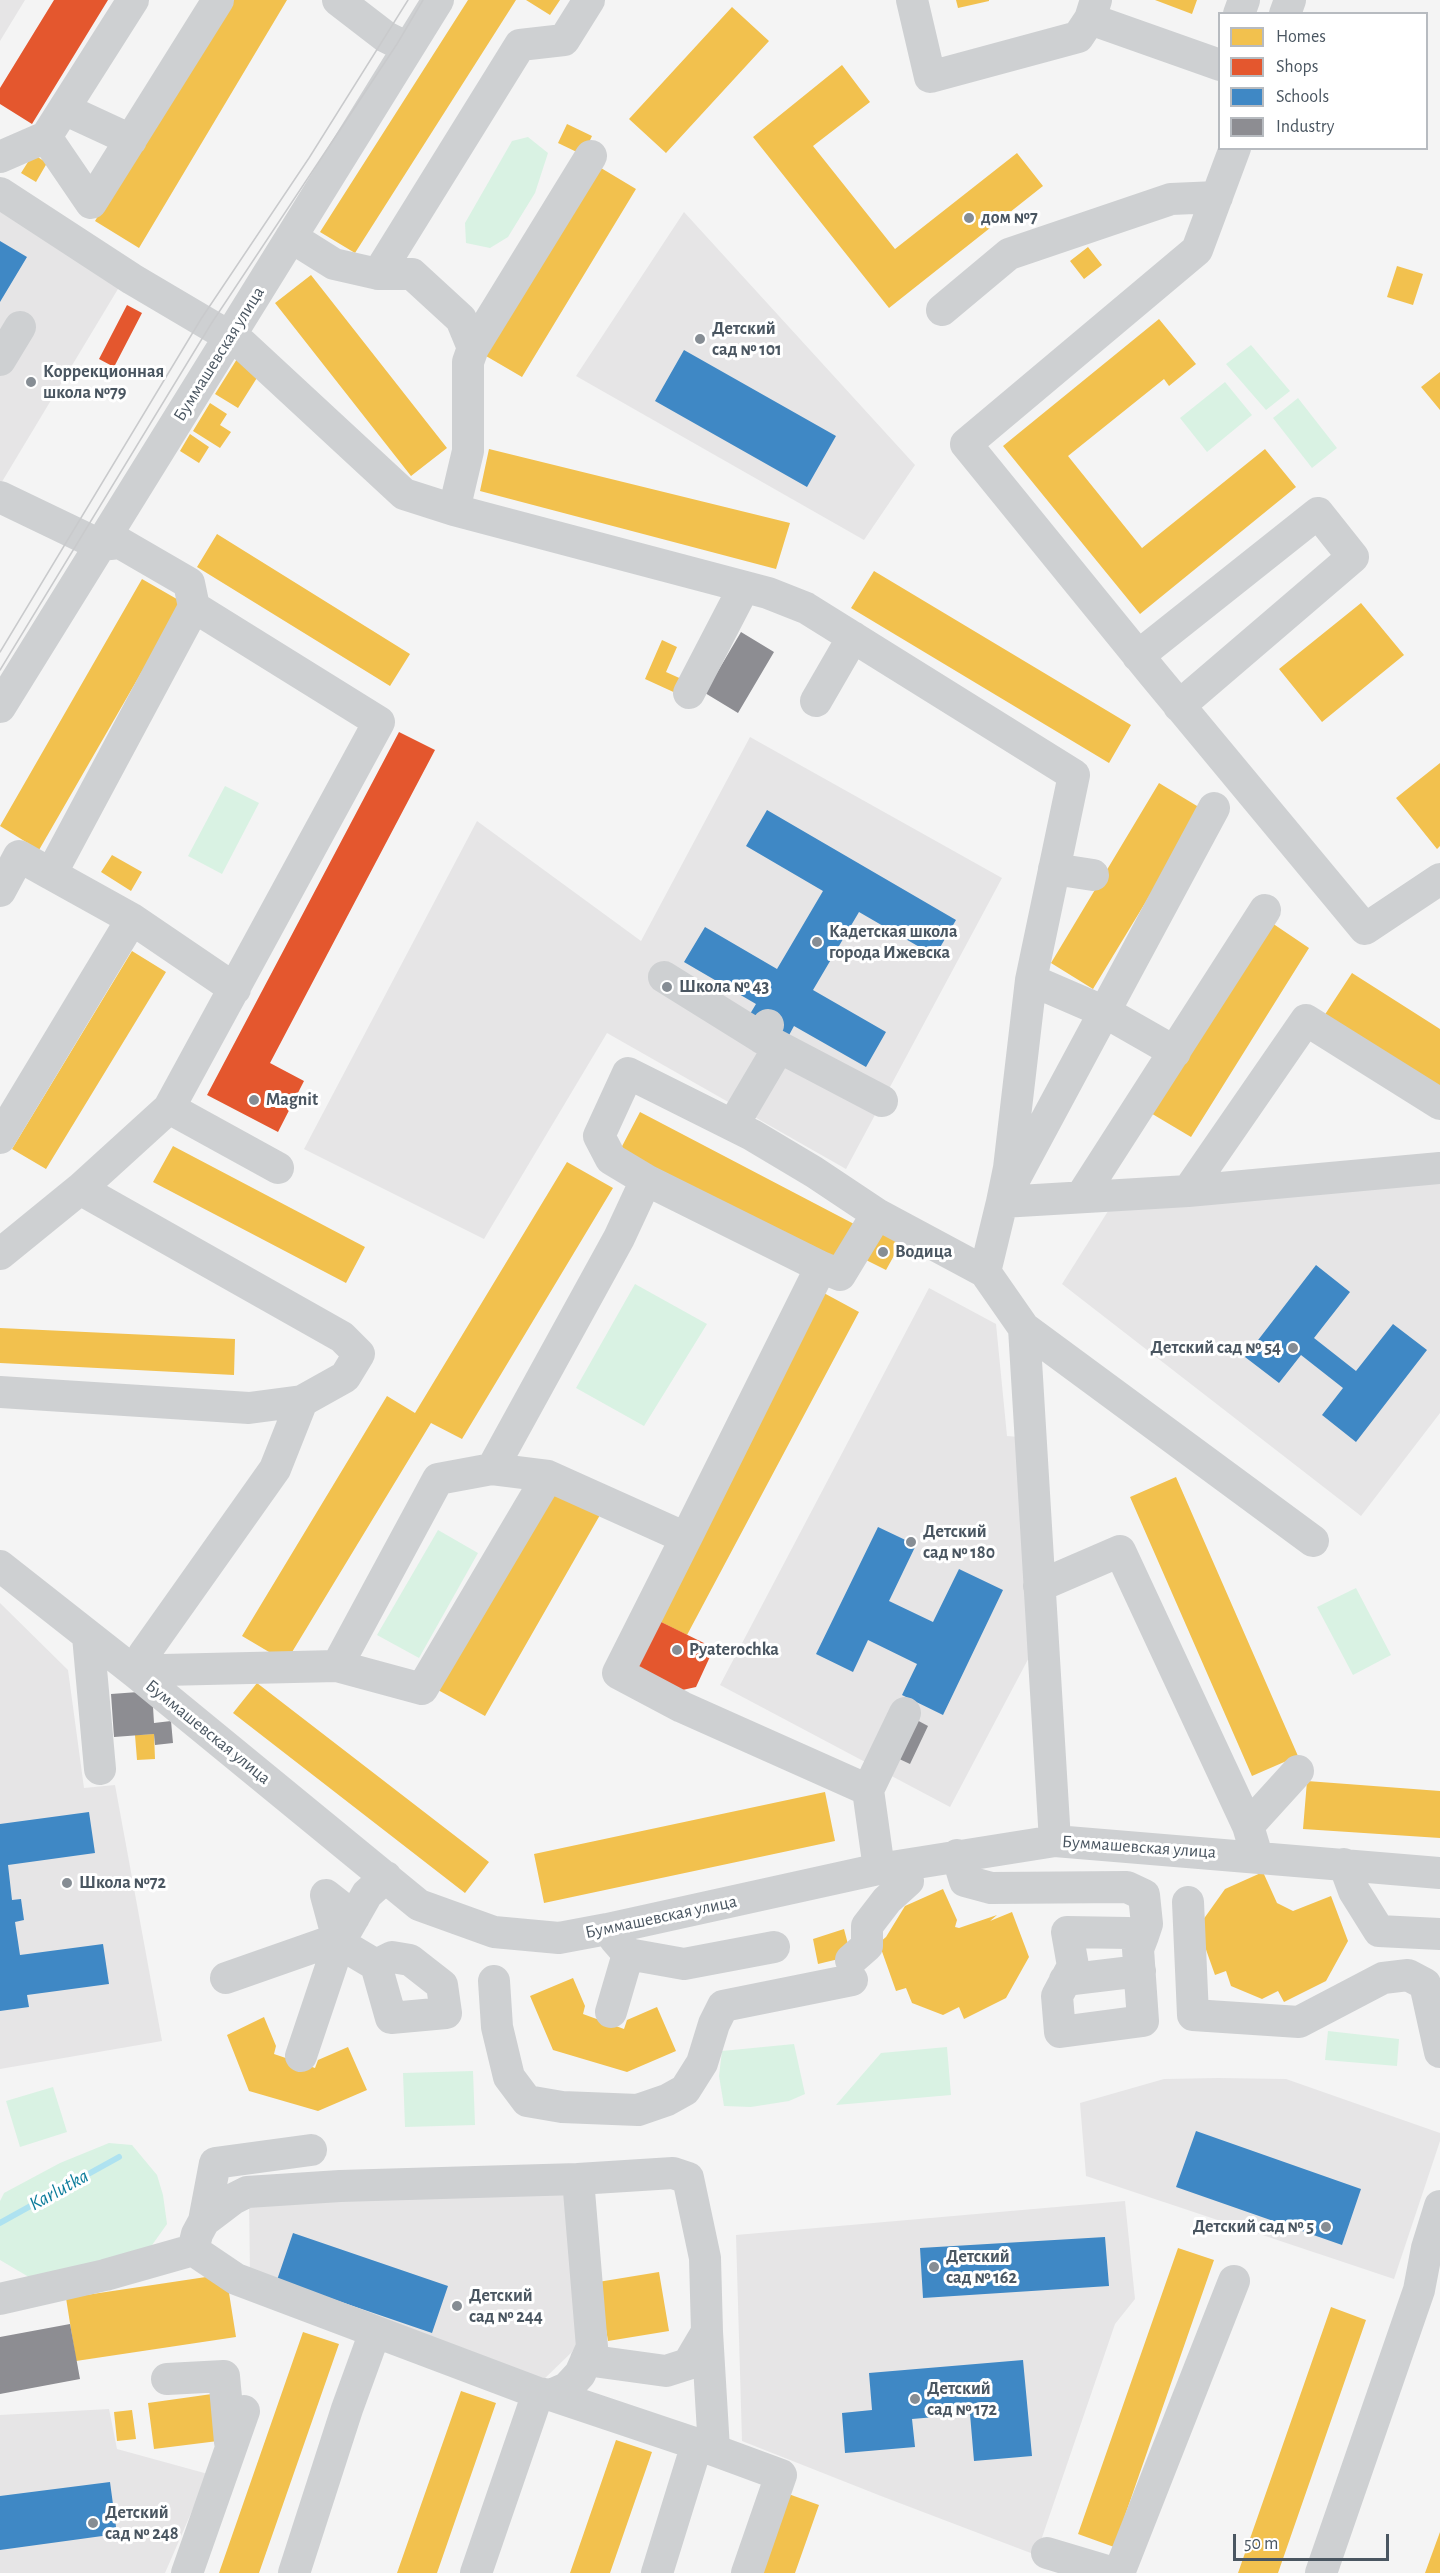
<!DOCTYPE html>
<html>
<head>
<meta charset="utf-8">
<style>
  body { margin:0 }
  #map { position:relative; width:1440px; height:2573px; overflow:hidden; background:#f4f4f4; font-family:"Alegreya Sans",sans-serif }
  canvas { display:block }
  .legend { position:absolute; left:1218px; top:12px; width:210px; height:138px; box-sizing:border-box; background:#fff; border:2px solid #b7bbc0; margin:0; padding:8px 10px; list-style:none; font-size:18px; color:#4a5661 }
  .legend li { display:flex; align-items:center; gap:12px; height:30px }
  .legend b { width:30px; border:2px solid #b7bbc0 }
  .scale { position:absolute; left:1233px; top:2534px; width:156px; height:27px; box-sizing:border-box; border:3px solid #4a5661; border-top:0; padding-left:8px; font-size:18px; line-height:21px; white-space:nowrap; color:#4a5661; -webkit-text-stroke:4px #fff; paint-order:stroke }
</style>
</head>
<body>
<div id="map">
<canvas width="1440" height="2573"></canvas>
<ul class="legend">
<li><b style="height:16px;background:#f2c14e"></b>Homes</li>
<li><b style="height:16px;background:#e4572e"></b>Shops</li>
<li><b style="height:16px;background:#3f88c5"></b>Schools</li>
<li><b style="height:16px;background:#8d8d92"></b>Industry</li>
</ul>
<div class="scale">50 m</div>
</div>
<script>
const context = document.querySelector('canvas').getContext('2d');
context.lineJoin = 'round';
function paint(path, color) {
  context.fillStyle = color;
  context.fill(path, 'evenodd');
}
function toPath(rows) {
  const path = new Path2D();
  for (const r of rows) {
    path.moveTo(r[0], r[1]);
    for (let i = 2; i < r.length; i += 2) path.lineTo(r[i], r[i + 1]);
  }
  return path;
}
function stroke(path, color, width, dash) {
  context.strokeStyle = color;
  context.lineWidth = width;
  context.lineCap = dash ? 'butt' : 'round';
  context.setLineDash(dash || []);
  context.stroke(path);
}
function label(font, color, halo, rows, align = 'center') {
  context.font = font + ' "Alegreya Sans",sans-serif';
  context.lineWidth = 6;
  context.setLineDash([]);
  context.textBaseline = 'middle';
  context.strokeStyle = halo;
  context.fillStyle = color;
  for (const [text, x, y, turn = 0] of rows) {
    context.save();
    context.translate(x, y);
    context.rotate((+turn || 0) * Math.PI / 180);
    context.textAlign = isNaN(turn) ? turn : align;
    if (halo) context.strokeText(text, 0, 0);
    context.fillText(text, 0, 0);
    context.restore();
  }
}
paint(toPath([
  [0,0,25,0,0,41],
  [0,200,124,279,0,485],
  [684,212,915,465,864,540,576,376],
  [750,737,1002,878,846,1169,607,1033,484,1239,304,1149,477,821,641,941],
  [1440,1183,1440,1413,1361,1516,1062,1284,1110,1208],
  [929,1288,996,1324,1007,1436,1019,1437,1034,1648,950,1807,720,1685],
  [0,1603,68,1670,84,1788,115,1785,162,2041,0,2069],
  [1218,2078,1286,2079,1440,2133,1440,2141,1394,2279,1086,2176,1080,2103,1164,2079],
  [570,2183,579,2338,574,2350,541,2382,250,2275,249,2199],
  [1125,2201,1135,2299,1115,2324,1036,2555,881,2496,742,2441,736,2235],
  [109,2409,117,2449,208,2474,165,2573,0,2573,0,2415]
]), '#e6e5e6');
paint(toPath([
  [528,137,548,153,535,193,508,237,490,248,466,243,465,223,512,141],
  [1251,345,1290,391,1266,410,1226,364],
  [1225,382,1252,415,1207,452,1180,418],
  [1298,398,1337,448,1312,468,1273,418],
  [225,786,259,803,222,874,188,856],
  [635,1284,707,1324,644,1426,576,1388],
  [438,1530,478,1553,419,1658,377,1635],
  [1356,1588,1391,1655,1353,1675,1317,1607],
  [1328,2031,1399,2039,1397,2066,1325,2060],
  [794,2044,805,2094,789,2101,751,2107,724,2106,719,2076,722,2051],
  [947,2047,951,2095,836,2105,881,2053],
  [473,2071,475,2125,405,2127,403,2073],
  [53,2087,67,2132,20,2147,6,2101],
  [109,2143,132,2145,157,2175,163,2195,167,2224,145,2255,39,2283,0,2260,0,2201,4,2193,60,2163]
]), '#d9f2e3');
paint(toPath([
  [228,0,287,0,139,248,95,221],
  [468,0,516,0,355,253,320,232],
  [526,0,560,0,550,15],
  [956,0,989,0,989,1,958,8],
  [1155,0,1197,0,1192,14],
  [732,7,769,41,666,153,629,119],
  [842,65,870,102,813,146,895,249,1017,153,1043,186,889,308,753,137],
  [567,124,592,136,583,155,558,143],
  [33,154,47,163,36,182,21,173],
  [601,168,636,189,522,377,486,356],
  [1088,247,1102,265,1084,279,1070,261],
  [1397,266,1423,274,1413,305,1387,297],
  [311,275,447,448,411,476,275,303],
  [1159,319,1196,364,1169,386,1164,379,1068,456,1142,548,1265,449,1296,487,1140,614,1003,446],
  [237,359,260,373,238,408,215,394],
  [1440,372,1440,410,1421,387],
  [210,403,227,414,220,425,231,432,220,448,193,431],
  [190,434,209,447,199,463,180,451],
  [489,449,790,523,776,569,480,491],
  [217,534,410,654,390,686,197,567],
  [874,571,1131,725,1109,763,851,608],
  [142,579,182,602,39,850,0,826],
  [1361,603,1404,655,1322,722,1279,669],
  [662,640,677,647,666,672,686,681,680,695,645,679],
  [1440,763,1440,846,1437,849,1396,798],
  [1159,783,1202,809,1093,989,1051,963],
  [112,855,142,872,131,891,101,872],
  [1272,923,1309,948,1191,1137,1149,1112],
  [132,951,166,972,46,1169,12,1149],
  [1352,973,1440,1029,1440,1090,1324,1016],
  [640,1112,854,1224,833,1264,619,1152],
  [173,1146,365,1247,346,1283,153,1182],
  [567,1162,613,1188,462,1439,431,1423,286,1662,242,1636,387,1396,415,1413],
  [881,1232,901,1243,886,1270,866,1260],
  [822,1292,859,1312,687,1635,649,1616],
  [0,1328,235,1339,234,1375,0,1363],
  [1176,1477,1298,1756,1252,1776,1130,1497],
  [554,1488,600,1515,485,1716,438,1690],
  [257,1683,489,1862,465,1893,233,1713],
  [154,1734,155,1759,137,1760,135,1735],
  [1307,1781,1440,1791,1440,1838,1303,1829],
  [825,1792,835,1841,544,1903,534,1854],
  [1263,1872,1277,1903,1293,1911,1331,1896,1348,1941,1326,1981,1284,2002,1278,1991,1262,1999,1231,1986,1226,1971,1215,1975,1198,1927,1225,1889],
  [943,1889,957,1920,955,1927,959,1928,997,1915,990,1921,1012,1912,1029,1957,1006,1998,964,2019,959,2007,943,2015,912,2003,906,1988,896,1991,879,1943,886,1937,905,1906],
  [844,1929,851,1956,818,1964,813,1939],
  [573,1978,585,2006,583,2014,624,2029,627,2020,657,2007,676,2051,627,2072,553,2050,530,1996],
  [264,2017,276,2046,274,2054,315,2068,318,2060,348,2047,367,2090,318,2111,249,2091,227,2035],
  [1178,2248,1214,2260,1114,2547,1078,2534],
  [659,2272,669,2331,608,2341,598,2282],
  [226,2274,236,2337,76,2361,66,2298],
  [1331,2307,1366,2320,1278,2573,1238,2573],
  [303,2332,339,2344,259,2573,219,2573],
  [461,2391,496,2403,437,2573,397,2573],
  [212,2394,218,2441,154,2449,148,2403],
  [132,2410,136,2439,117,2441,114,2412],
  [616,2440,652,2452,610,2573,570,2573],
  [783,2492,819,2505,795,2573,755,2573],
  [1440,2532,1440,2573,1425,2573]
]), '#f2c14e');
paint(toPath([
  [54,0,108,0,32,124,0,104,0,88],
  [127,305,142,313,114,367,99,359],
  [399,732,435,750,270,1063,304,1081,278,1132,207,1095],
  [649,1616,714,1648,696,1687,678,1691,625,1665]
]), '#e4572e');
paint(toPath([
  [0,241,27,257,0,302],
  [684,350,836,436,807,487,655,401],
  [767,810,956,920,935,956,859,912,813,990,886,1032,866,1067,794,1026,788,1037,750,1014,756,1004,684,962,705,927,777,969,823,891,746,846],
  [1316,1265,1350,1292,1314,1338,1356,1371,1393,1324,1427,1350,1356,1442,1322,1415,1343,1388,1301,1355,1279,1383,1245,1357],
  [878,1527,916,1545,889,1601,933,1622,959,1569,1003,1590,943,1715,902,1695,917,1664,868,1640,853,1672,816,1654],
  [89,1812,95,1853,8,1865,12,1900,21,1899,24,1920,15,1922,20,1955,103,1944,109,1984,27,1995,29,2007,0,2011,0,1824],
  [1196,2131,1361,2189,1342,2245,1176,2187],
  [293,2233,448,2286,432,2333,277,2280],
  [1105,2237,1109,2286,923,2298,920,2248],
  [1023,2360,1032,2456,974,2461,970,2414,912,2419,915,2447,845,2453,842,2413,872,2410,869,2373],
  [110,2482,117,2534,0,2550,0,2496]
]), '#3f88c5');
paint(toPath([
  [741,632,774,652,738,713,705,693],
  [152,1691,154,1723,171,1721,173,1743,155,1745,154,1734,114,1737,111,1694],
  [913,1718,928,1726,910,1764,895,1757],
  [70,2324,80,2379,0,2394,0,2337]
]), '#8d8d92');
stroke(toPath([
  [0,2223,119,2157]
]), '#aee2f0', 6);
stroke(toPath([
  [338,0,386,37,408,48],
  [912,0,930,77,1078,37,1090,19,1096,0],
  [1239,14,1244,0],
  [1285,14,1290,0],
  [1090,19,1220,65],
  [64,109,131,140],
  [46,137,91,203,218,0],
  [1235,148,1197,250,966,444,1154,675,1365,929,1440,879],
  [0,157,46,137,133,0],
  [0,193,132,279,242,344,404,494,454,510,768,593,806,608,1074,775,1031,980,1009,1168,1002,1202],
  [291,237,334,264,378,274,520,45,564,40,589,0],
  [378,274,412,274,461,319,473,348,591,156],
  [942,310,1009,254,1171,199,1217,197],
  [0,360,20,327],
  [0,497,100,545,120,543,189,583,194,607,379,722,169,1108,80,1189],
  [454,510,468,451,468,362,473,348],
  [1138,656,1318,513,1353,557,1179,706],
  [689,693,744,587],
  [816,701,853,637],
  [0,707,438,0],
  [1054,869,1093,875],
  [51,874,132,919],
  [0,891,19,856,51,874,194,607],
  [664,977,762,1038],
  [1031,980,1105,1012,1175,1052],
  [768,1025,762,1038,882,1101],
  [169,1108,278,1168],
  [733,1125,779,1047],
  [0,1138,132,919,235,989],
  [646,1180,611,1159,599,1136,628,1073,752,1135,814,1172,877,1214],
  [1014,1180,1214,808],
  [1188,1191,1306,1020,1440,1104],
  [1081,1197,1265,910],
  [0,1254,80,1189,342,1337,359,1354,345,1377,302,1401,249,1408,0,1392],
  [1024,1328,1313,1541],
  [302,1401,275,1469,144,1654,136,1673,163,1670,337,1666,438,1479,492,1469,548,1476,686,1538,821,1267,840,1275,877,1214,985,1272],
  [492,1469,619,1238,646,1180,821,1267],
  [686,1538,618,1673,682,1707,868,1790,879,1869],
  [0,1566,136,1673,419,1905,494,1932,559,1938,607,1929,879,1869,1055,1841,1440,1873],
  [1039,1586,1120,1551,1248,1826,1257,1856],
  [88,1636,100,1769],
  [337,1666,422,1689,548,1476],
  [868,1790,905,1713],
  [1248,1826,1298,1771],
  [1055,1841,1024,1328,985,1272,1002,1202,1188,1191,1440,1168],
  [957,1855,965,1881,991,1888,1127,1887,1144,1895,1147,1924,1143,1936,1138,1949,1143,2021,1060,2032,1057,1996,1073,1966,1067,1932,1128,1933,1143,1936],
  [1344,1864,1354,1891,1379,1931,1440,1934],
  [1188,1902,1193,2015,1299,2022,1383,1978,1408,1975,1425,1984,1440,2052],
  [339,1943,326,1895,354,1917],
  [628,1954,684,1964,774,1947],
  [851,1960,867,1946,867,1926,887,1900,908,1881,906,1865],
  [226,1978,323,1944,339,1943,376,1965,391,2018,446,2013,442,1985,410,1960,392,1957,376,1965],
  [1065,1980,1140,1971],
  [494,1981,497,2027,509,2077,527,2101,562,2107,638,2110,667,2100,685,2090,702,2063,714,2024,723,2006,852,1980],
  [611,2012,628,1954,615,1939],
  [301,2056,339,1943,367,1894,386,1877],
  [578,2179,673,2173,688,2178,705,2258,707,2332,688,2364,666,2371,586,2360],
  [204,2221,215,2163,311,2150],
  [0,2299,105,2275,193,2250,197,2234,204,2221,233,2199,247,2192,340,2186,578,2179,592,2347,580,2374,567,2388,551,2395,538,2393,236,2279,193,2250],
  [707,2332,714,2449],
  [167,2379,224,2376,230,2442],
  [551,2395,697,2444],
  [1047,2553,1114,2573],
  [187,2573,244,2411],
  [294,2573,347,2409,375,2332],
  [476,2573,538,2393],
  [657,2573,697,2444,781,2475,747,2573],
  [1119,2573,1234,2281],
  [1321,2573,1419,2290,1427,2248,1440,2206]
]), '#ced0d2', 32);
stroke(toPath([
  [0,652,201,319,309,158,408,0],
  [0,670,211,324,397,44,423,0]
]), '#c9cacc', 1.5);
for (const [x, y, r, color] of [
  [969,218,6,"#868d94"],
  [700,339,6,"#868d94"],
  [31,382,6,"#868d94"],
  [817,942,6,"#868d94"],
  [667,987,6,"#868d94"],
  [254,1100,6,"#868d94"],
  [883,1252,6,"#868d94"],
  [1293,1348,6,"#868d94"],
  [911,1542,6,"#868d94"],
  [677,1650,6,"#868d94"],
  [67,1883,6,"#868d94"],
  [1326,2227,6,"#868d94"],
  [934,2267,6,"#868d94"],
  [457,2306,6,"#868d94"],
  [915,2399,6,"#868d94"],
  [93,2523,6,"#868d94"]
]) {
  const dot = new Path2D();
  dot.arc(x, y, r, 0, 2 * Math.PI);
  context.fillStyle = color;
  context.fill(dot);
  stroke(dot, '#fff', 2);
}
label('bold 18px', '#4a5661', '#fff', [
  ["дом №7",981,218],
  ["Детский",712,329],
  ["сад № 101",712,350],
  ["Коррекционная",43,372],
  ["школа №79",43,393],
  ["Кадетская школа",829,932],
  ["города Ижевска",829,953],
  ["Школа № 43",679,987],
  ["Magnit",266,1100],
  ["Водица",895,1252],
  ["Детский сад № 54",1281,1348,"right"],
  ["Детский",923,1532],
  ["сад № 180",923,1553],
  ["Pyaterochka",689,1650],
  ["Школа №72",79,1883],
  ["Детский сад № 5",1314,2227,"right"],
  ["Детский",946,2257],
  ["сад № 162",946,2278],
  ["Детский",469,2296],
  ["сад № 244",469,2317],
  ["Детский",927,2389],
  ["сад № 172",927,2410],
  ["Детский",105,2513],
  ["сад № 248",105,2534]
], 'left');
label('18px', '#4a5661', '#fff', [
  ["Буммашевская улица",219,354,-58],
  ["Буммашевская улица",208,1732,39],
  ["Буммашевская улица",1139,1847,4],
  ["Буммашевская улица",661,1917,-12]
]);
label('italic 20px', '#0c7c9b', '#fff', [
  ["Karlutka",59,2190,-29]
]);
</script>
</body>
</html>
